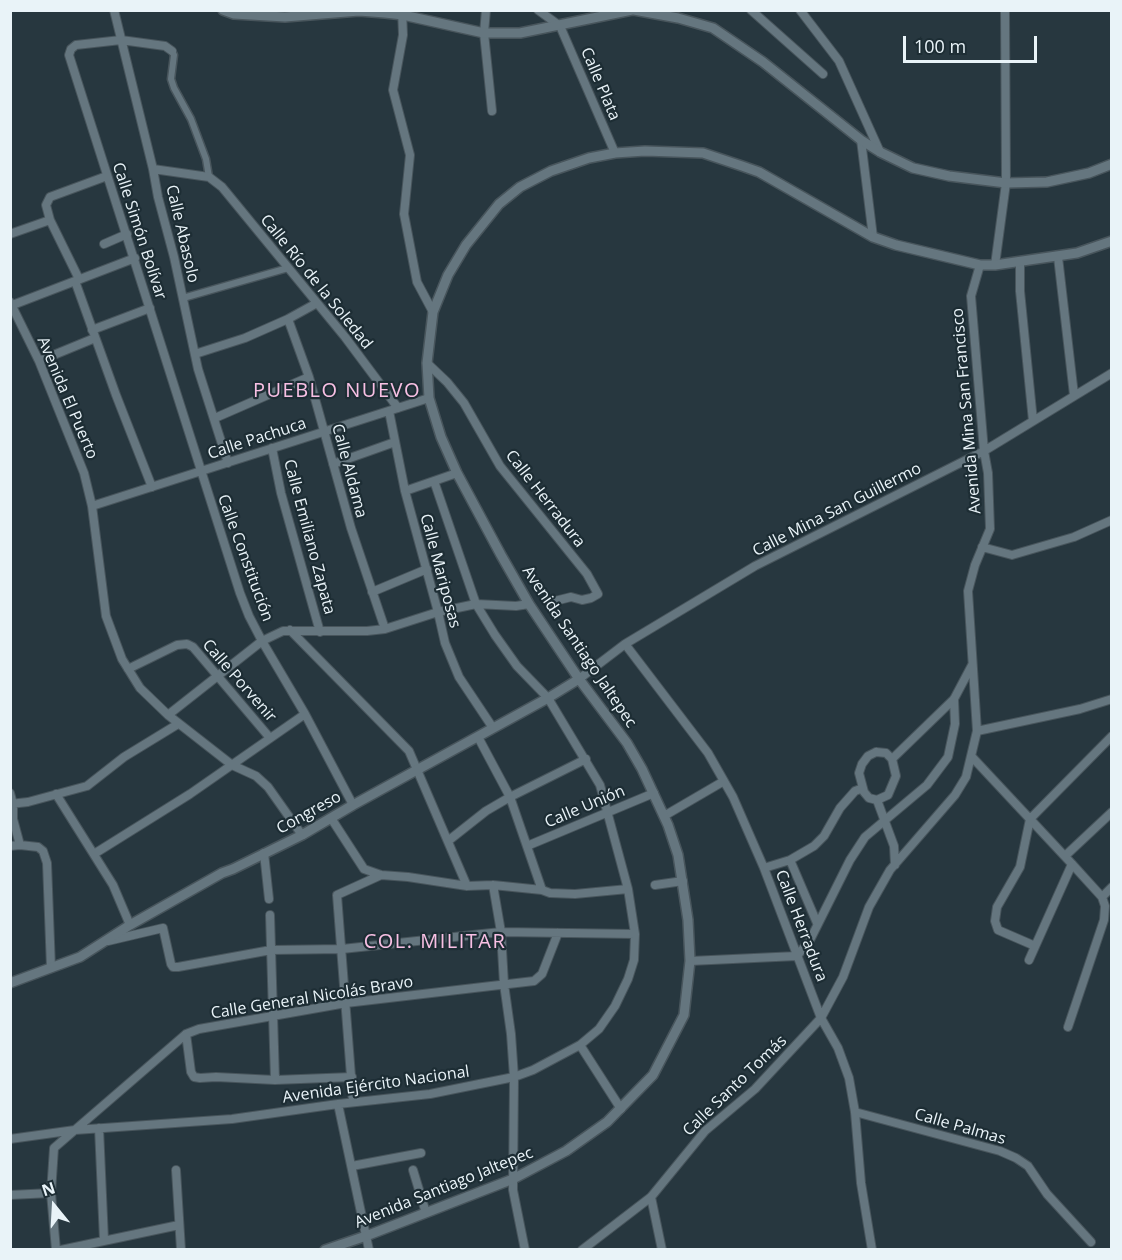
<!DOCTYPE html>
<html>
<head>
<meta charset="utf-8">
<style>
  body { margin:0 }
  #map { position:relative; width:1122px; height:1260px; overflow:hidden; background:#27373f; font-family:"Open Sans",sans-serif }
  canvas { display:block }
  .frame { position:absolute; inset:0; border:12px solid #e9f3f8; pointer-events:none }
  .north { position:absolute; left:24px; top:1176px; width:60px; height:60px; -webkit-text-stroke:4px #1d2d34; paint-order:stroke; rotate:342deg; font-size:16px; font-weight:700; line-height:24px; text-align:center; color:#e9f3f8 }
  .north::after { content:''; display:block; margin:auto; width:21px; height:27px; background:#e9f3f8; clip-path:polygon(50% 0,100% 100%,50% 72%,0 100%) }
  .scale { position:absolute; left:903px; top:36px; width:134px; height:27px; box-sizing:border-box; border:3px solid #e9f3f8; border-top:0; padding-left:8px; font-size:18px; line-height:21px; white-space:nowrap; color:#e9f3f8; -webkit-text-stroke:4px #1d2d34; paint-order:stroke }
</style>
</head>
<body>
<div id="map">
<canvas width="1122" height="1260"></canvas>
<div class="frame"></div>
<div class="north">N</div>
<div class="scale">100 m</div>
</div>
<script>
const context = document.querySelector('canvas').getContext('2d');
context.lineJoin = 'round';
function toPath(rows) {
  const path = new Path2D();
  for (const r of rows) {
    path.moveTo(r[0], r[1]);
    for (let i = 2; i < r.length; i += 2) path.lineTo(r[i], r[i + 1]);
  }
  return path;
}
function stroke(path, color, width, dash) {
  context.strokeStyle = color;
  context.lineWidth = width;
  context.lineCap = dash ? 'butt' : 'round';
  context.setLineDash(dash || []);
  context.stroke(path);
}
function label(font, color, halo, rows, align = 'center') {
  context.font = font + ' "Open Sans",sans-serif';
  context.lineWidth = 4.5;
  context.setLineDash([]);
  context.textBaseline = 'middle';
  context.strokeStyle = halo;
  context.fillStyle = color;
  for (const [text, x, y, turn = 0] of rows) {
    context.save();
    context.translate(x, y);
    context.rotate((+turn || 0) * Math.PI / 180);
    context.textAlign = isNaN(turn) ? turn : align;
    if (halo) context.strokeText(text, 0, 0);
    context.fillText(text, 0, 0);
    context.restore();
  }
}
const pedestrian = toPath([
  [172,51,174,55,171,79,174,88,191,119,206,159,209,177],
  [183,298,288,268]
]);
const minor = toPath([
  [114,10,153,169,158,197,174,257,198,369,228,463],
  [402,10,403,35,393,90,410,155,404,214,417,282,433,312],
  [486,10,484,33,492,111],
  [538,10,560,26,615,153],
  [751,10,823,74],
  [800,10,839,61,880,152],
  [172,51,165,46,121,40,76,45,71,49,69,55,240,593,249,616,262,641,305,714,353,805],
  [861,140,873,237],
  [153,169,209,177,222,187,345,337,398,408],
  [10,234,50,220],
  [104,244,127,234],
  [1058,257,1074,395],
  [1020,261,1020,291,1033,421],
  [995,265,1006,183,1005,10],
  [79,279,50,220,46,205,50,197,107,176],
  [75,281,116,395,152,487],
  [10,302,39,361,84,473,92,506,106,616,122,659,140,688,168,715,232,765,256,776,268,787,302,835],
  [10,306,135,258],
  [288,319,309,377,351,528,385,629],
  [92,330,150,308],
  [195,354,245,338,288,319,317,303],
  [39,361,95,338],
  [427,363,447,382,464,403,500,466,587,574,598,594,591,598,582,600,571,597,551,602],
  [389,411,405,491,438,612,445,643,459,677,493,728],
  [215,418,309,377],
  [272,448,281,493,320,632],
  [333,464,395,442],
  [405,491,457,473],
  [92,506,429,398],
  [982,547,1012,555,1074,537,1112,520],
  [372,592,427,569],
  [290,630,409,751,467,886],
  [625,644,708,753,733,797,764,868,821,1018,838,1048,849,1078,855,1112,861,1183,872,1250],
  [128,669,177,645,187,644,193,647,270,738],
  [579,679,625,644,755,566,984,451,1112,373],
  [168,715,262,641,283,631,367,631,385,629,438,612,476,604,516,606,529,604],
  [977,731,1080,709,1112,699],
  [478,737,510,797,542,890],
  [876,752,886,753,892,759,896,776,888,795,877,800,869,798,864,792,859,773,862,764,868,756,876,752],
  [972,757,1072,864,1102,897,1105,906,1104,920,1068,1027],
  [892,759,954,699,972,665],
  [10,793,13,804,13,819,20,845],
  [56,794,113,885,130,925],
  [877,800,894,846,895,865],
  [10,804,28,802,87,786,124,757,178,724],
  [664,816,724,781],
  [331,818,364,869,381,875,408,877,467,886,493,885,542,890,550,893,575,894,628,889],
  [448,841,486,811,510,797,586,759],
  [10,846,20,845,38,847,43,851,47,863,51,968],
  [527,846,654,793],
  [264,853,269,899],
  [94,854,190,794,305,714],
  [1065,856,1112,812],
  [790,860,817,923],
  [764,868,790,860,814,846,824,836,840,808,855,791,863,788],
  [493,885,501,932,504,984,511,1034,514,1077,513,1190,525,1250],
  [655,885,683,881],
  [1102,897,1112,887],
  [270,915,275,1080],
  [108,941,163,928,171,964,173,967,178,967,271,950,342,949,501,932,635,934],
  [1035,946,998,930,995,921,997,907,1020,867,1030,819,1112,736],
  [1029,960,1072,864],
  [690,961,797,956,810,940,850,860,865,837,927,785,948,757,955,724,954,699],
  [186,1034,191,1072,194,1077,200,1078,216,1077,275,1080,352,1077],
  [580,1045,621,1109],
  [353,1102,337,895,381,875],
  [338,1104,369,1250],
  [855,1112,1000,1151,1016,1158,1028,1166,1047,1194,1091,1242],
  [99,1128,104,1240],
  [10,1139,75,1130,232,1119,338,1104,430,1094,514,1077,533,1070,580,1045,599,1029,615,1006,628,979,634,960,635,934,628,889,600,785,548,698,517,666,495,635,476,604,434,481],
  [352,1166,421,1153],
  [176,1170,181,1250],
  [413,1170,426,1213],
  [10,1195,51,1193],
  [651,1197,662,1250],
  [56,1250,51,1193,54,1148,186,1034,199,1029,346,1003,534,981,542,974,558,933],
  [61,1250,179,1225],
  [582,1250,651,1197,705,1131,755,1089,821,1018,843,977,869,907,890,870,955,795,966,777,977,731,968,591,975,565,990,529,988,473,984,451,971,296,980,265]
]);
const tertiary = toPath([
  [223,10,234,14,285,17,359,11,385,13,403,15,484,33,520,33,632,10],
  [634,10,678,18,713,28,763,62,861,140,880,152,913,168,949,176,1006,183,1047,182,1089,173,1112,164],
  [10,983,80,957,130,925,222,873,233,869,302,835,353,805,548,698,579,679],
  [325,1250,366,1236,513,1179,566,1151,607,1122,653,1075,684,1015,690,961,688,920,678,855,668,825,642,769,627,743,579,679,529,604,501,555,457,473,441,437,429,398,427,363,433,312,448,275,466,245,499,204,520,187,551,171,589,158,615,153,645,151,703,153,742,166,759,172,873,237,896,245,980,265,995,265,1077,253,1112,241]
]);
stroke(pedestrian, '#48555c', 9);
stroke(minor, '#48555c', 10);
stroke(tertiary, '#48555c', 12);
stroke(pedestrian, '#65767f', 6);
stroke(minor, '#65767f', 8);
stroke(tertiary, '#65767f', 9);
label('16px', '#e9f3f8', '#1d2d34', [
  ["Calle Plata",600,84,67],
  ["Calle Simón Bolívar",139,231,72],
  ["Calle Abasolo",182,234,77],
  ["Calle Río de la Soledad",316,282,51],
  ["Avenida El Puerto",67,398,67],
  ["Avenida Mina San Francisco",967,411,-95],
  ["Calle Pachuca",257,439,-18],
  ["Calle Aldama",349,471,75],
  ["Calle Herradura",545,499,52],
  ["Calle Mina San Guillermo",837,510,-27],
  ["Calle Emiliano Zapata",309,537,75],
  ["Calle Constitución",245,558,70],
  ["Calle Mariposas",440,571,75],
  ["Avenida Santiago Jaltepec",579,647,56],
  ["Calle Porvenir",239,681,49],
  ["Calle Unión",585,807,-23],
  ["Congreso",309,813,-29],
  ["Calle Herradura",801,926,69],
  ["Calle General Nicolás Bravo",312,998,-9],
  ["Avenida Ejército Nacional",376,1085,-8],
  ["Calle Santo Tomás",735,1086,-44],
  ["Calle Palmas",960,1127,16],
  ["Avenida Santiago Jaltepec",444,1188,-22]
]);
context.letterSpacing = '1.5px';
label('20px', '#f8c0e4', '#1d2d34', [
  ["PUEBLO NUEVO",337,391],
  ["COL. MILITAR",435,942]
]);
context.letterSpacing = '0px';
</script>
</body>
</html>
